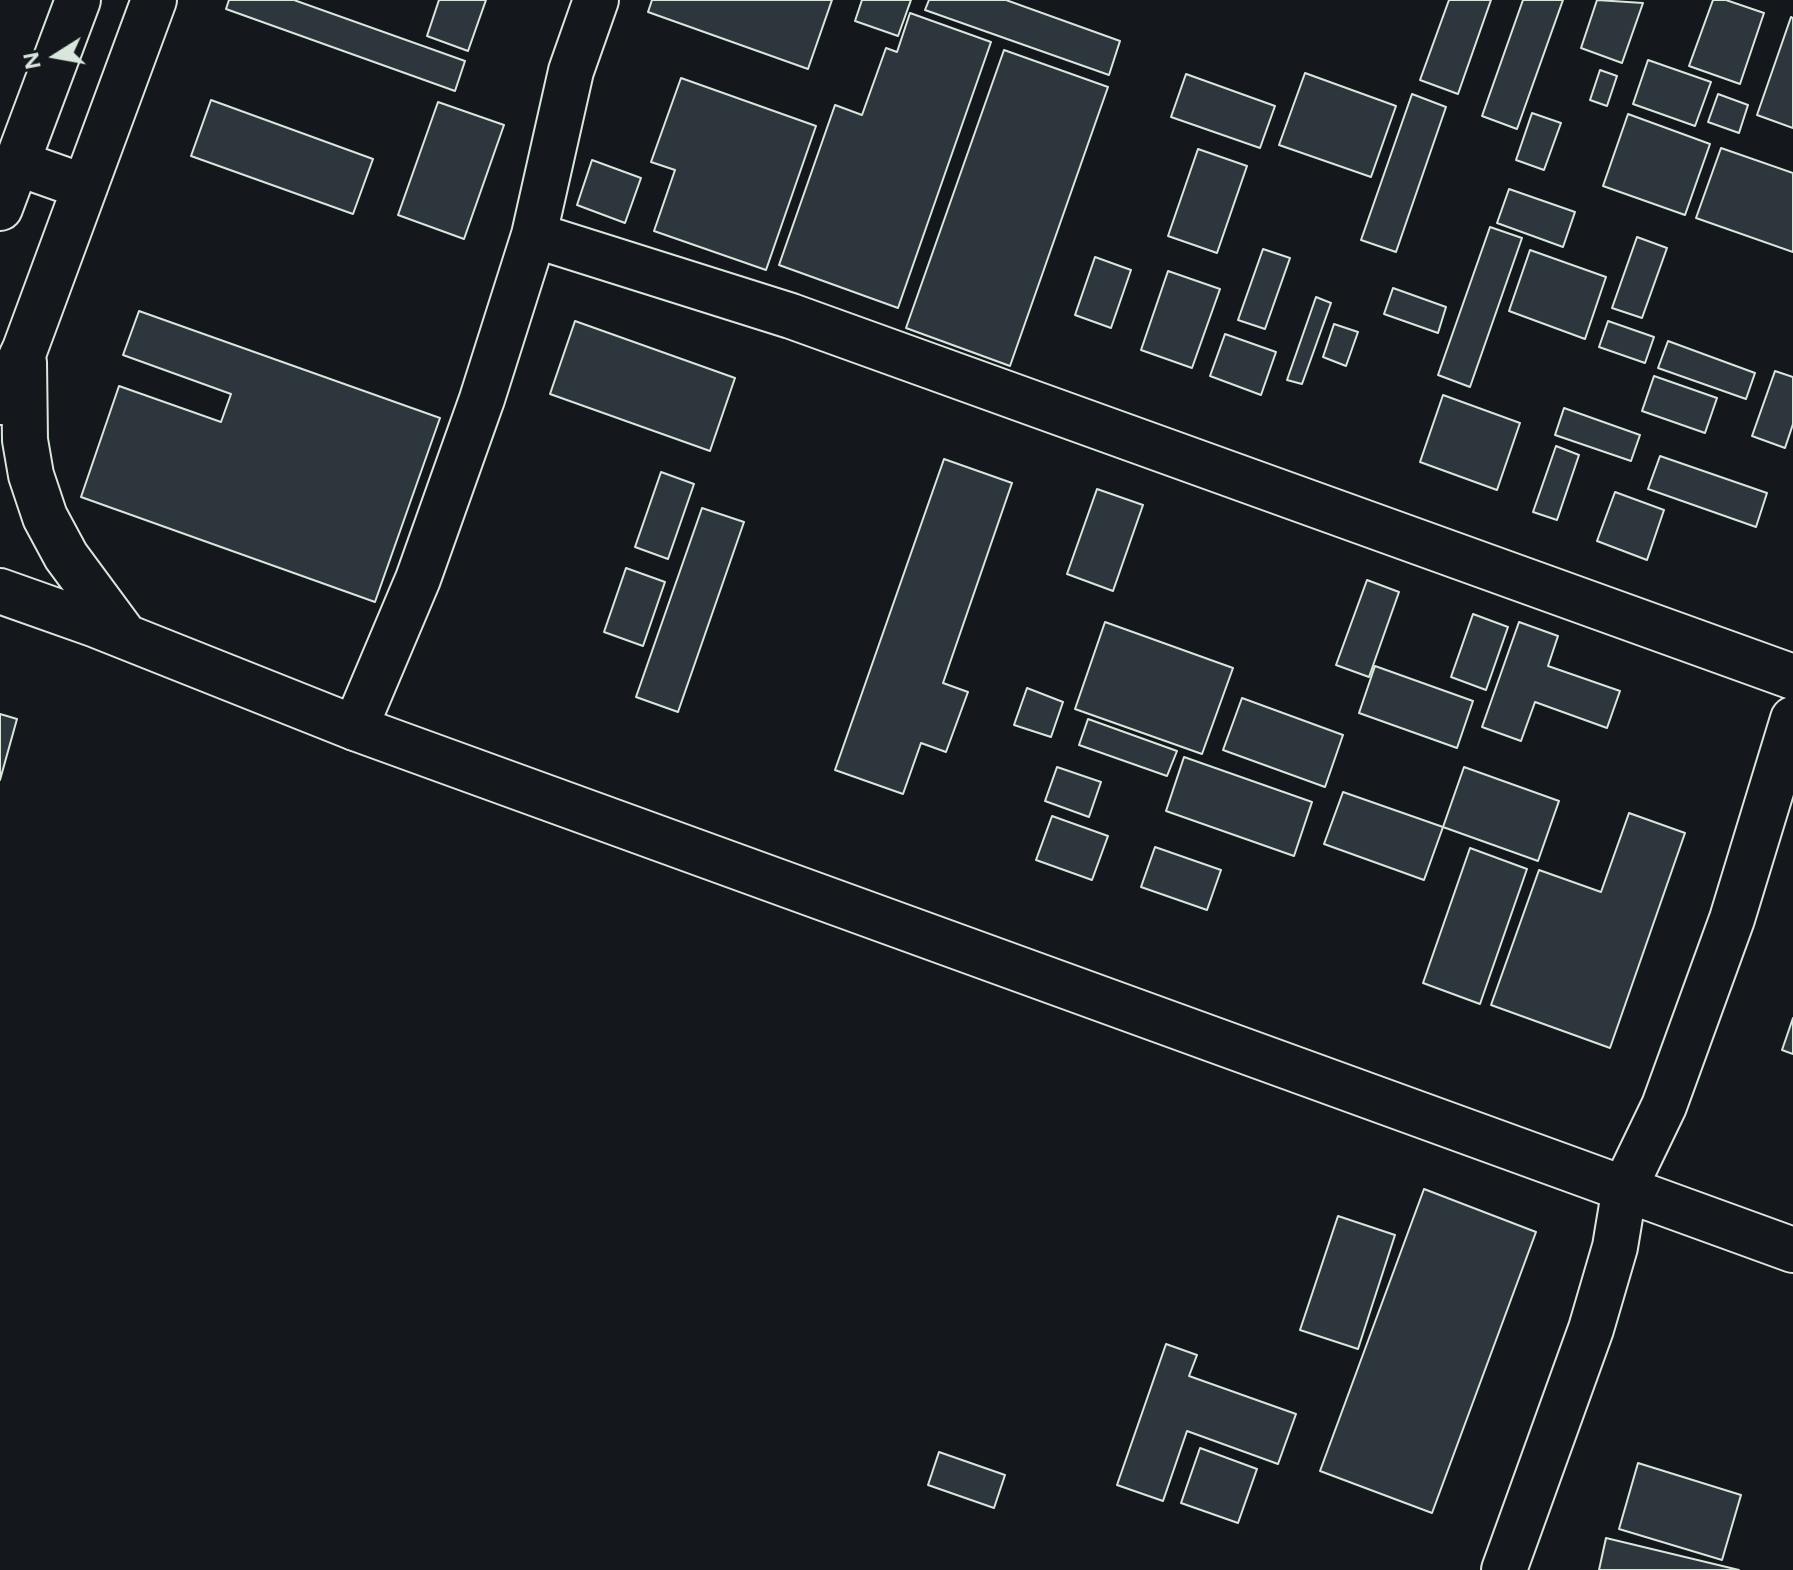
<!DOCTYPE html>
<html>
<head>
<meta charset="utf-8">
<style>
  body { margin:0 }
  #map { position:relative; width:1793px; height:1570px; overflow:hidden; background:#14181c; font-family:Figtree,sans-serif }
  canvas { display:block }
  .north { position:absolute; left:16px; top:16px; width:80px; height:80px; -webkit-text-stroke:6px #14181c; paint-order:stroke; rotate:259deg; font-size:22px; font-weight:700; line-height:32px; text-align:center; color:#d8e6dc }
  .north::after { content:''; display:block; margin:auto; width:28px; height:36px; background:#d8e6dc; clip-path:polygon(50% 0,100% 100%,50% 72%,0 100%) }
</style>
</head>
<body>
<div id="map">
<canvas width="1793" height="1570"></canvas>
<div class="north">N</div>
</div>
<script>
const context = document.querySelector('canvas').getContext('2d');
context.lineJoin = 'round';
function paint(path, color) {
  context.fillStyle = color;
  context.fill(path, 'evenodd');
}
function toPath(rows) {
  const path = new Path2D();
  for (const r of rows) {
    path.moveTo(r[0], r[1]);
    for (let i = 2; i < r.length; i += 2) path.lineTo(r[i], r[i + 1]);
  }
  return path;
}
function stroke(path, color, width, dash) {
  context.strokeStyle = color;
  context.lineWidth = width;
  context.lineCap = dash ? 'butt' : 'round';
  context.setLineDash(dash || []);
  context.stroke(path);
}
const building = toPath([
  [229,0,294,0,465,61,455,91,226,9,229,0],
  [439,0,486,0,468,51,427,36,439,0],
  [652,0,832,0,808,69,648,12,652,0],
  [862,0,911,0,898,36,855,21,862,0],
  [929,0,1006,0,1120,41,1109,75,925,10,929,0],
  [1449,0,1491,0,1458,94,1420,80,1449,0],
  [1523,0,1563,0,1517,129,1482,116,1523,0],
  [1597,0,1643,3,1622,63,1581,48,1597,0],
  [1713,0,1726,0,1764,13,1740,84,1689,66,1713,0],
  [910,13,991,42,898,308,779,265,835,105,862,115,886,48,897,52,910,13],
  [1791,17,1793,18,1793,128,1757,115,1791,17],
  [1004,50,1108,87,1010,366,906,328,1004,50],
  [1648,60,1711,82,1695,126,1633,104,1648,60],
  [1600,70,1617,76,1607,106,1590,100,1600,70],
  [1305,73,1396,106,1371,177,1279,145,1305,73],
  [1186,74,1275,106,1260,148,1171,117,1186,74],
  [681,78,816,126,766,270,654,231,675,170,651,162,681,78],
  [1412,94,1446,107,1396,252,1361,240,1412,94],
  [1718,94,1748,105,1739,133,1708,122,1718,94],
  [211,100,373,159,353,214,191,156,211,100],
  [438,102,504,125,464,239,398,215,438,102],
  [1532,113,1561,123,1544,170,1516,160,1532,113],
  [1628,114,1710,144,1685,215,1603,186,1628,114],
  [1721,148,1793,173,1793,252,1696,218,1721,148],
  [1198,149,1247,166,1217,253,1168,236,1198,149],
  [592,160,641,178,625,223,577,205,592,160],
  [1509,189,1575,212,1563,247,1497,223,1509,189],
  [1490,227,1522,238,1470,387,1438,375,1490,227],
  [1637,237,1667,248,1642,318,1612,308,1637,237],
  [1263,249,1290,258,1265,329,1238,320,1263,249],
  [1530,250,1606,277,1585,339,1509,311,1530,250],
  [1095,257,1131,270,1111,328,1075,315,1095,257],
  [1168,271,1220,289,1192,368,1141,350,1168,271],
  [1393,288,1446,307,1438,333,1384,314,1393,288],
  [1316,297,1331,303,1302,384,1287,380,1316,297],
  [139,311,440,418,375,602,81,497,119,386,221,422,231,394,123,355,139,311],
  [575,321,735,378,710,451,550,394,575,321],
  [1608,321,1654,337,1645,363,1599,347,1608,321],
  [1334,324,1358,332,1346,366,1323,357,1334,324],
  [1225,334,1276,352,1261,395,1210,376,1225,334],
  [1668,341,1755,373,1746,399,1658,368,1668,341],
  [1775,371,1793,377,1793,424,1785,448,1752,436,1775,371],
  [1654,376,1717,398,1705,433,1642,411,1654,376],
  [1443,395,1520,423,1497,490,1420,462,1443,395],
  [1564,408,1640,435,1631,461,1555,435,1564,408],
  [1556,446,1579,455,1557,520,1533,512,1556,446],
  [1660,456,1767,493,1756,527,1648,489,1660,456],
  [944,459,1012,483,943,683,968,692,946,752,921,743,903,794,835,770,944,459],
  [661,472,694,484,668,559,635,547,661,472],
  [1097,489,1143,505,1113,591,1067,574,1097,489],
  [1615,492,1664,510,1647,560,1597,541,1615,492],
  [702,508,744,522,678,712,636,697,702,508],
  [626,568,665,582,643,646,604,632,626,568],
  [1367,580,1399,592,1369,677,1336,665,1367,580],
  [1473,614,1508,627,1486,690,1451,677,1473,614],
  [1105,622,1233,668,1202,754,1075,709,1105,622],
  [1519,622,1558,636,1548,666,1620,691,1607,728,1535,702,1521,741,1482,727,1519,622],
  [1375,666,1473,701,1457,748,1359,713,1375,666],
  [1027,688,1063,702,1051,737,1014,725,1027,688],
  [1242,698,1343,735,1325,787,1223,750,1242,698],
  [0,714,17,719,0,780,0,714],
  [1088,719,1177,751,1167,776,1079,745,1088,719],
  [1184,757,1312,802,1294,856,1166,811,1184,757],
  [1057,767,1101,782,1089,817,1045,801,1057,767],
  [1464,767,1559,801,1538,861,1443,827,1464,767],
  [1343,792,1443,827,1424,880,1324,844,1343,792],
  [1629,813,1685,833,1610,1048,1491,1005,1539,870,1601,892,1629,813],
  [1052,816,1108,836,1092,880,1036,860,1052,816],
  [1155,847,1221,870,1207,910,1141,887,1155,847],
  [1470,848,1527,869,1480,1004,1423,983,1470,848],
  [1793,1018,1793,1054,1782,1050,1793,1018],
  [1424,1189,1536,1232,1432,1513,1320,1471,1424,1189],
  [1338,1216,1395,1235,1358,1349,1300,1330,1338,1216],
  [1166,1344,1197,1355,1189,1376,1296,1414,1278,1464,1187,1431,1163,1501,1117,1485,1166,1344],
  [1200,1448,1257,1469,1238,1523,1181,1503,1200,1448],
  [939,1452,1005,1475,994,1508,928,1485,939,1452],
  [1638,1463,1741,1495,1722,1560,1619,1529,1638,1463],
  [1606,1538,1739,1570,1599,1570,1606,1538]
]);
paint(building, '#2c363c');
stroke(building, '#d8e6dc', 2);
const minor = toPath([
  [534,235,791,316,1793,677],
  [355,728,418,579,482,399,534,235,571,71,596,0],
  [1504,1570,1591,1329,1615,1247,1625,1187,1664,1106,1732,919,1793,719]
]);
const major = toPath([
  [17,163,85,187],
  [0,208,78,0],
  [24,362,25,440,31,475,45,517,66,556,125,636],
  [0,402,25,349,154,0],
  [0,591,96,625,355,728,1793,1250]
]);
stroke(minor, '#d8e6dc', 48);
stroke(major, '#d8e6dc', 48);
stroke(minor, '#14181c', 44);
stroke(major, '#14181c', 44);
</script>
</body>
</html>
